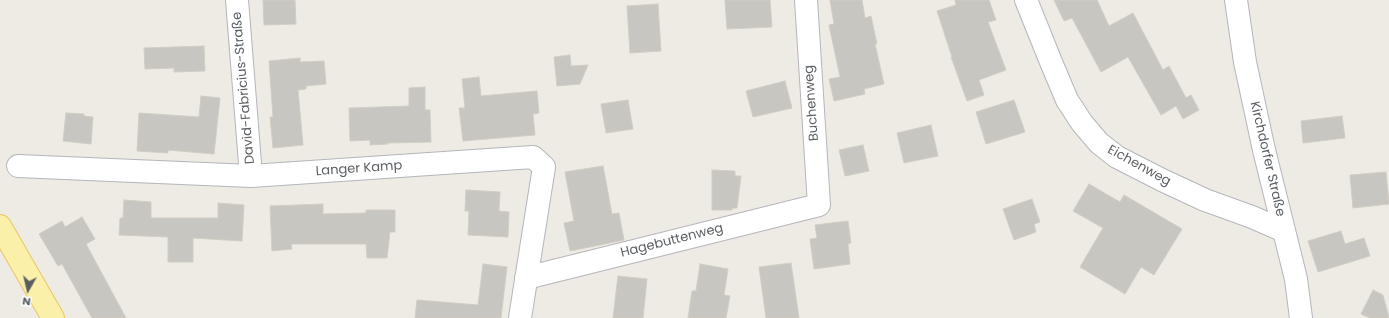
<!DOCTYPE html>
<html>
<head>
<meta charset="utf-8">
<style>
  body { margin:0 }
  #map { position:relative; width:1389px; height:318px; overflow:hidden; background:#edebe3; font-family:Poppins,sans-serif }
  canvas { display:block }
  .north { position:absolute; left:8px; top:270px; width:40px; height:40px; -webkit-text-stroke:3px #fff; paint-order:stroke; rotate:188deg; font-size:11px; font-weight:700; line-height:16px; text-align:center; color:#5b5f63 }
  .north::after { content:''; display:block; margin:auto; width:14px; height:18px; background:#5b5f63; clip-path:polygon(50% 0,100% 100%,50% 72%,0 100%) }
</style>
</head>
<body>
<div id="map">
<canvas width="1389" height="318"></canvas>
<div class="north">N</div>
</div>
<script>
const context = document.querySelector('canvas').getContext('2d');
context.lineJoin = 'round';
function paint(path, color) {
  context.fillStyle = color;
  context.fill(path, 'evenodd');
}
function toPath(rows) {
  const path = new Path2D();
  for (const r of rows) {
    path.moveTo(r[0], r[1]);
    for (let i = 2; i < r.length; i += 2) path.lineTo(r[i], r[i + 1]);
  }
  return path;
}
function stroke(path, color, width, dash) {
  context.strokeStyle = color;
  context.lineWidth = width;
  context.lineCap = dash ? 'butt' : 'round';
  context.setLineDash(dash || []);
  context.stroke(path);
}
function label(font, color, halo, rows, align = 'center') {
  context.font = font + ' Poppins,sans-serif';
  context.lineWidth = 4;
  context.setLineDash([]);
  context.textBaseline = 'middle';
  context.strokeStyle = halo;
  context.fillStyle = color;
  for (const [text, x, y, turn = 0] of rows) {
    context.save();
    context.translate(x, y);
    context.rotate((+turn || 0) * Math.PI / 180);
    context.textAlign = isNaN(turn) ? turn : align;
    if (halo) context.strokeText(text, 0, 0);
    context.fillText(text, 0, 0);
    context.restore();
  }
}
const building = toPath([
  [263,0,295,0,296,24,264,25,263,0],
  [725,0,770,0,772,27,727,29,725,0],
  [830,0,862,0,865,18,871,16,877,44,875,44,884,84,864,89,865,94,834,101,829,79,840,77,829,25,834,24,830,0],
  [955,0,989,0,996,20,988,22,1006,70,979,80,984,95,967,101,951,57,952,57,937,11,956,5,955,0],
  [1054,0,1097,0,1109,26,1133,13,1163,70,1169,66,1186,98,1191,95,1199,110,1183,119,1176,106,1161,115,1128,57,1101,72,1072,18,1064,21,1054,0],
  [658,4,661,51,630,53,627,6,658,4],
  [204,46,205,71,174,72,174,68,145,69,144,48,204,46],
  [570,55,571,66,588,65,580,84,557,86,554,57,570,55],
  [300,58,300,62,324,61,326,84,306,86,306,89,298,90,303,145,273,148,270,117,273,117,269,61,300,58],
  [479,77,481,96,537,91,539,113,533,114,535,135,463,141,459,108,465,108,462,79,479,77],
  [785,81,792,108,753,117,746,91,785,81],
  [425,87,425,110,430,110,431,142,387,143,388,144,370,145,370,140,350,141,349,108,409,106,409,88,425,87],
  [201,96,220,98,214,154,168,150,168,153,137,151,139,113,199,117,201,96],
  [628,100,633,129,606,133,601,104,628,100],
  [1014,100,1025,132,986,144,976,112,1014,100],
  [66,113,84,114,84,116,93,117,91,144,63,141,66,113],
  [1342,116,1345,138,1303,143,1301,121,1342,116],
  [931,125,938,156,904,163,897,133,931,125],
  [863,145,869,171,845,176,839,150,863,145],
  [603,166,612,214,619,213,624,240,570,251,564,223,574,221,565,172,603,166],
  [712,170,735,171,735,176,741,176,737,208,732,208,732,210,712,210,712,170],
  [1386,172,1389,204,1353,208,1350,175,1386,172],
  [1089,184,1120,202,1124,195,1182,229,1154,275,1141,267,1125,294,1080,267,1103,228,1073,211,1089,184],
  [466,190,500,192,499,211,509,212,508,237,468,235,469,211,465,211,466,190],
  [1032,199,1040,222,1034,224,1036,232,1014,240,1003,209,1032,199],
  [124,200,151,202,151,218,218,218,218,203,244,205,242,241,193,238,193,262,168,262,168,237,119,235,120,218,123,218,124,200],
  [323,204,323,214,366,213,366,210,395,210,395,232,390,232,387,258,367,258,366,244,291,244,292,249,272,251,270,206,323,204],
  [82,217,95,239,86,244,126,318,92,318,62,264,58,266,39,234,62,221,65,227,82,217],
  [848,221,851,243,848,244,850,264,814,269,810,239,817,238,815,225,848,221],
  [1341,231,1345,244,1364,238,1370,256,1318,272,1308,241,1341,231],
  [791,263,799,318,766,318,759,267,791,263],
  [483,264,507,267,501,318,415,318,417,300,478,305,483,264],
  [700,264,728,269,724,295,730,296,726,318,688,318,692,291,696,291,700,264],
  [618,276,647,279,643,318,613,318,618,276],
  [1373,290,1383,295,1389,318,1370,318,1361,314,1373,290]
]);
paint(building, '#c8c6c0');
stroke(building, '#d2cdc2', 1);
const minor = toPath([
  [237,0,251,176],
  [1026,0,1051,62,1067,100,1082,123,1099,143,1117,157,1162,180,1205,200,1252,217,1284,231],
  [1236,0,1245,62,1264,150,1296,279,1301,318],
  [18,166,251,176,533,157,544,167,520,318],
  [526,278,819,205,806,0]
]);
const major = toPath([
  [0,226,53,318]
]);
stroke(minor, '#b4b6ba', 24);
stroke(major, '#ebc65f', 24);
stroke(minor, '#fff', 22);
stroke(major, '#fbf0aa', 22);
label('13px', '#5b5f63', '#fff', [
  ["David-Fabricius-Straße",244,88,-95],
  ["Buchenweg",812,103,-94],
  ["Kirchdorfer Straße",1267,159,77],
  ["Eichenweg",1139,166,29],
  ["Langer Kamp",359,169,-4],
  ["Hagebuttenweg",672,241,-14]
]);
</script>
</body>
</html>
